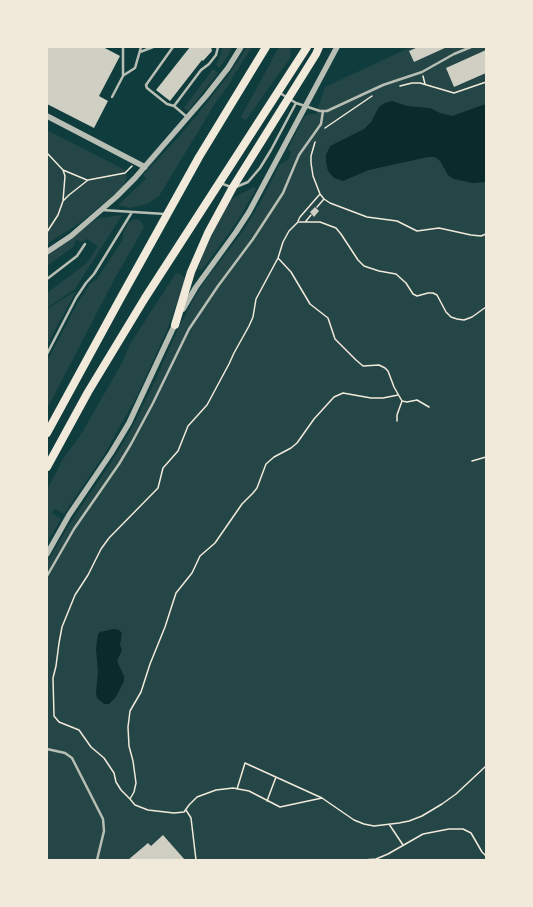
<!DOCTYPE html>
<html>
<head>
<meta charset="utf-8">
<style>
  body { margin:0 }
  #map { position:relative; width:533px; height:907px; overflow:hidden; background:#0f3d3e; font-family:"PT Sans Narrow",sans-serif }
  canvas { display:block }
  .frame { position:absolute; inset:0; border:48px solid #f1e9da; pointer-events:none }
</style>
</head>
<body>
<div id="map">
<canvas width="533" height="907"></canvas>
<div class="frame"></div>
</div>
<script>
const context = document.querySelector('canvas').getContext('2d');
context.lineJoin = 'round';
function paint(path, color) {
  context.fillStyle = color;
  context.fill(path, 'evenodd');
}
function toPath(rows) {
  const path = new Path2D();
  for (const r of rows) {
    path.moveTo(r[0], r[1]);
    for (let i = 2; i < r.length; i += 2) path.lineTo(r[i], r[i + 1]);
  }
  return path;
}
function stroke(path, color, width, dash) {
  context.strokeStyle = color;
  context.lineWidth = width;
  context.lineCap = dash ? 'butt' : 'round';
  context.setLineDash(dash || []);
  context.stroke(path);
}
paint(toPath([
  [222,47,232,47,228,56,219,68,216,65,221,54],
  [247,47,252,47,232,78,231,82,216,102,159,196,147,204,130,208,118,205,146,179,143,175,178,138,206,104,230,73],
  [279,47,289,47,291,52,290,58,246,120,241,117],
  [411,47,486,47,486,860,47,860,47,562,72,520,110,464,131,430,156,379,179,327,195,297,206,279,241,234,259,205,280,164,288,160,291,153,288,149,304,117,309,114,316,114,325,87],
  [213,69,218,73,188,111,184,108],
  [47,130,125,170,127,177,123,186,108,200,81,222,47,244],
  [254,187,256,189,237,222,202,270,198,269,203,254,219,219,229,200],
  [122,215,75,289,47,308,47,293,88,262,98,246,87,239,82,242,76,240,73,247,47,266,47,255,95,220,100,218],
  [135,219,139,220,142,223,144,227,142,231,114,280,47,409,47,361,77,304,90,284,97,279,122,241,124,231,129,222],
  [176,273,182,275,185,280,167,330,137,396,104,455,64,514,55,509,52,513,61,519,47,543,47,490,63,459,80,436,123,361,130,344],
  [76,291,47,345,47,309]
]), '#244646');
paint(toPath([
  [392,101,407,106,430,108,440,113,452,116,486,104,486,182,473,183,454,179,448,175,440,161,435,157,428,157,369,170,343,181,334,178,328,171,326,163,326,155,330,146,364,129,371,122,379,107,385,103],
  [114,629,119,630,122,633,120,645,122,650,117,661,124,676,124,681,116,697,109,704,104,704,97,698,96,693,98,671,96,649,98,634,100,632]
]), '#0a2a2b');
paint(toPath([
  [47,47,103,47,120,56,99,96,108,101,94,128,47,104],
  [190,47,211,47,212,51,203,61,202,60,170,101,156,90],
  [418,47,447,47,414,62,409,51],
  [486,50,486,73,454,87,446,68],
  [315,207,319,211,314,217,310,212],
  [163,835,185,860,128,860,148,843,151,846]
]), '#cfcfc3');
stroke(toPath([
  [423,76,425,84],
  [400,86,412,83,420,83,454,93,486,82],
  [325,128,372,96],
  [315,142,311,156,311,163,313,176,320,194],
  [47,153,63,170,87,180],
  [63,201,69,195,88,180,125,173,132,166],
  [317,207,324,199],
  [298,221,300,217,320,194,324,199,330,203,367,217,397,221,417,231,439,228,471,235,481,236,486,234],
  [306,221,311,215],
  [47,232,58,215,63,201,65,176,63,170],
  [278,258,291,272,310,304,328,318,335,339,356,360,363,366,379,365,385,368,388,371,394,387,402,401,407,402,417,400,429,407],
  [486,307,472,317,464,320,457,319,451,317,446,312,437,295,433,293,428,293,417,296,413,294,406,283,396,274,379,271,364,266,358,260,341,234,336,228,320,222,298,222,289,231,283,242,278,258,256,299,253,317,249,326,234,353,229,364,207,405,188,426,178,451,163,468,158,488,109,538,101,549,88,575,75,595,62,627,59,643,56,666,53,678,54,716,59,722,79,730,91,747,104,758,114,773,116,782,121,790,130,799,135,805,148,810,174,813,184,812,189,805,197,797,216,790,233,788,249,791,280,807,322,798,354,820,364,824,374,826,399,823,409,821,422,816,442,804,456,794,486,766],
  [397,421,397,415,402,401],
  [472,461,486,457],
  [237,789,245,763,322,798],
  [130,799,134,792,136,783,133,761,129,746,128,727,130,711,141,692,150,664,165,627,176,593,192,573,200,556,215,543,242,504,253,493,257,488,266,464,274,457,291,448,297,443,314,419,334,397,343,393,371,398,383,398,398,395],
  [267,801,276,777],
  [186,810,191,818,196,860],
  [389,824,403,845],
  [363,860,376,859,388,854,423,834,449,829,463,829,471,833,482,852,486,856]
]), '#f1e9da', 1.5);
stroke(toPath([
  [173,47,146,85,147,88,167,104,174,106,187,117],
  [140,52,153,47],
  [124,75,135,68,141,47],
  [280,93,296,103,320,111,327,111,383,85,422,72,454,54,471,47],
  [112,97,123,76,123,47],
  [174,106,201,70,209,64,216,55,218,47],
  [220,183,231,187],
  [236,187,248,182,260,168,271,150,296,103],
  [102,210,165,214],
  [47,279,77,256,85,244],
  [47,354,76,298,86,283,94,274,132,212],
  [47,576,74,529,119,464,131,444,153,403,189,329,218,286,253,239,283,193,299,155,321,124,323,111],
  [47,749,65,753,72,758,103,819,104,831,97,860]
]), '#b8beb3', 2.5);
stroke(toPath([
  [47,116,145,167],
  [47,252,71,236,116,197,135,178,206,96,228,68,241,47],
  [183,309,196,287,236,232,249,212,337,47],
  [47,554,69,515,111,453,129,423,176,322]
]), '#b8beb3', 5.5);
stroke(toPath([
  [175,325,191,272,208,233,233,187,316,54,319,47],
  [47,433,119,301,199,157,266,47],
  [47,467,88,392,145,298,307,47]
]), '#f1e9da', 8);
</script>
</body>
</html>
